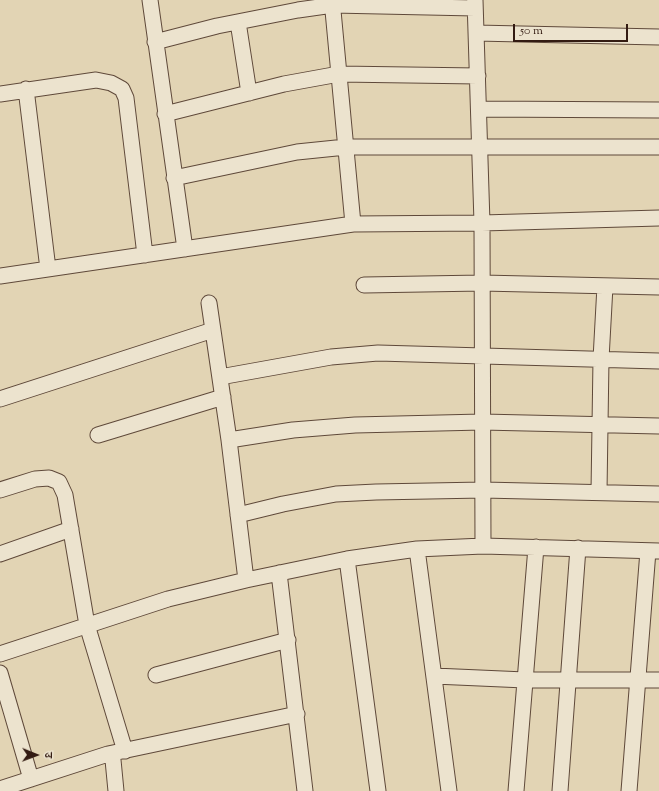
<!DOCTYPE html>
<html>
<head>
<meta charset="utf-8">
<style>
  body { margin:0 }
  #map { position:relative; width:659px; height:791px; overflow:hidden; background:#e2d4b4; font-family:"Sorts Mill Goudy","Noto Serif Devanagari",serif }
  canvas { display:block }
  .north { position:absolute; left:16px; top:735px; width:40px; height:40px; -webkit-text-stroke:3px #ece3ce; paint-order:stroke; rotate:91deg; font-size:11px; font-weight:700; line-height:16px; text-align:center; color:#331b12 }
  .north::after { content:''; display:block; margin:auto; width:14px; height:18px; background:#331b12; clip-path:polygon(50% 0,100% 100%,50% 72%,0 100%) }
  .scale { position:absolute; left:513px; top:24px; width:115px; height:18px; box-sizing:border-box; border:2px solid #331b12; border-top:0; padding-left:5px; font-size:12px; line-height:14px; white-space:nowrap; color:#331b12; -webkit-text-stroke:3px #ece3ce; paint-order:stroke }
</style>
</head>
<body>
<div id="map">
<canvas width="659" height="791"></canvas>
<div class="north">उ</div>
<div class="scale">50 m</div>
</div>
<script>
const context = document.querySelector('canvas').getContext('2d');
context.lineJoin = 'round';
function toPath(rows) {
  const path = new Path2D();
  for (const r of rows) {
    path.moveTo(r[0], r[1]);
    for (let i = 2; i < r.length; i += 2) path.lineTo(r[i], r[i + 1]);
  }
  return path;
}
function stroke(path, color, width, dash) {
  context.strokeStyle = color;
  context.lineWidth = width;
  context.lineCap = dash ? 'butt' : 'round';
  context.setLineDash(dash || []);
  context.stroke(path);
}
const minor = toPath([
  [150,0,185,249],
  [332,0,353,224],
  [475,0,482,223,483,546],
  [238,22,249,93],
  [476,33,659,37],
  [155,42,217,26,298,10,333,5,475,8],
  [26,89,48,269],
  [0,94,96,80,111,83,122,89,126,98,145,255],
  [479,109,659,110],
  [165,114,284,84,339,74,478,76],
  [174,178,297,152,346,147,659,147],
  [0,276,353,224,482,223,659,218],
  [364,285,482,283,659,287],
  [209,303,229,440,246,580],
  [220,377,331,357,378,353,659,361],
  [0,399,213,330],
  [98,435,223,397],
  [229,440,293,430,355,425,482,422,659,426],
  [0,490,35,479,49,478,59,482,65,495,87,625,125,751],
  [599,492,601,359,605,286],
  [238,515,283,504,336,494,376,492,483,490,659,494],
  [417,549,449,791],
  [0,554,71,529],
  [347,559,378,791],
  [279,573,305,791],
  [0,654,168,599,246,580,347,559,417,549,483,546,659,551],
  [0,673,31,779],
  [156,675,288,640],
  [434,676,525,680,659,680],
  [108,754,113,760,116,791],
  [0,789,108,754,297,714],
  [516,791,536,547],
  [560,791,578,548],
  [629,791,648,551]
]);
stroke(minor, '#5f493a', 17);
stroke(minor, '#ece3ce', 15);
</script>
</body>
</html>
